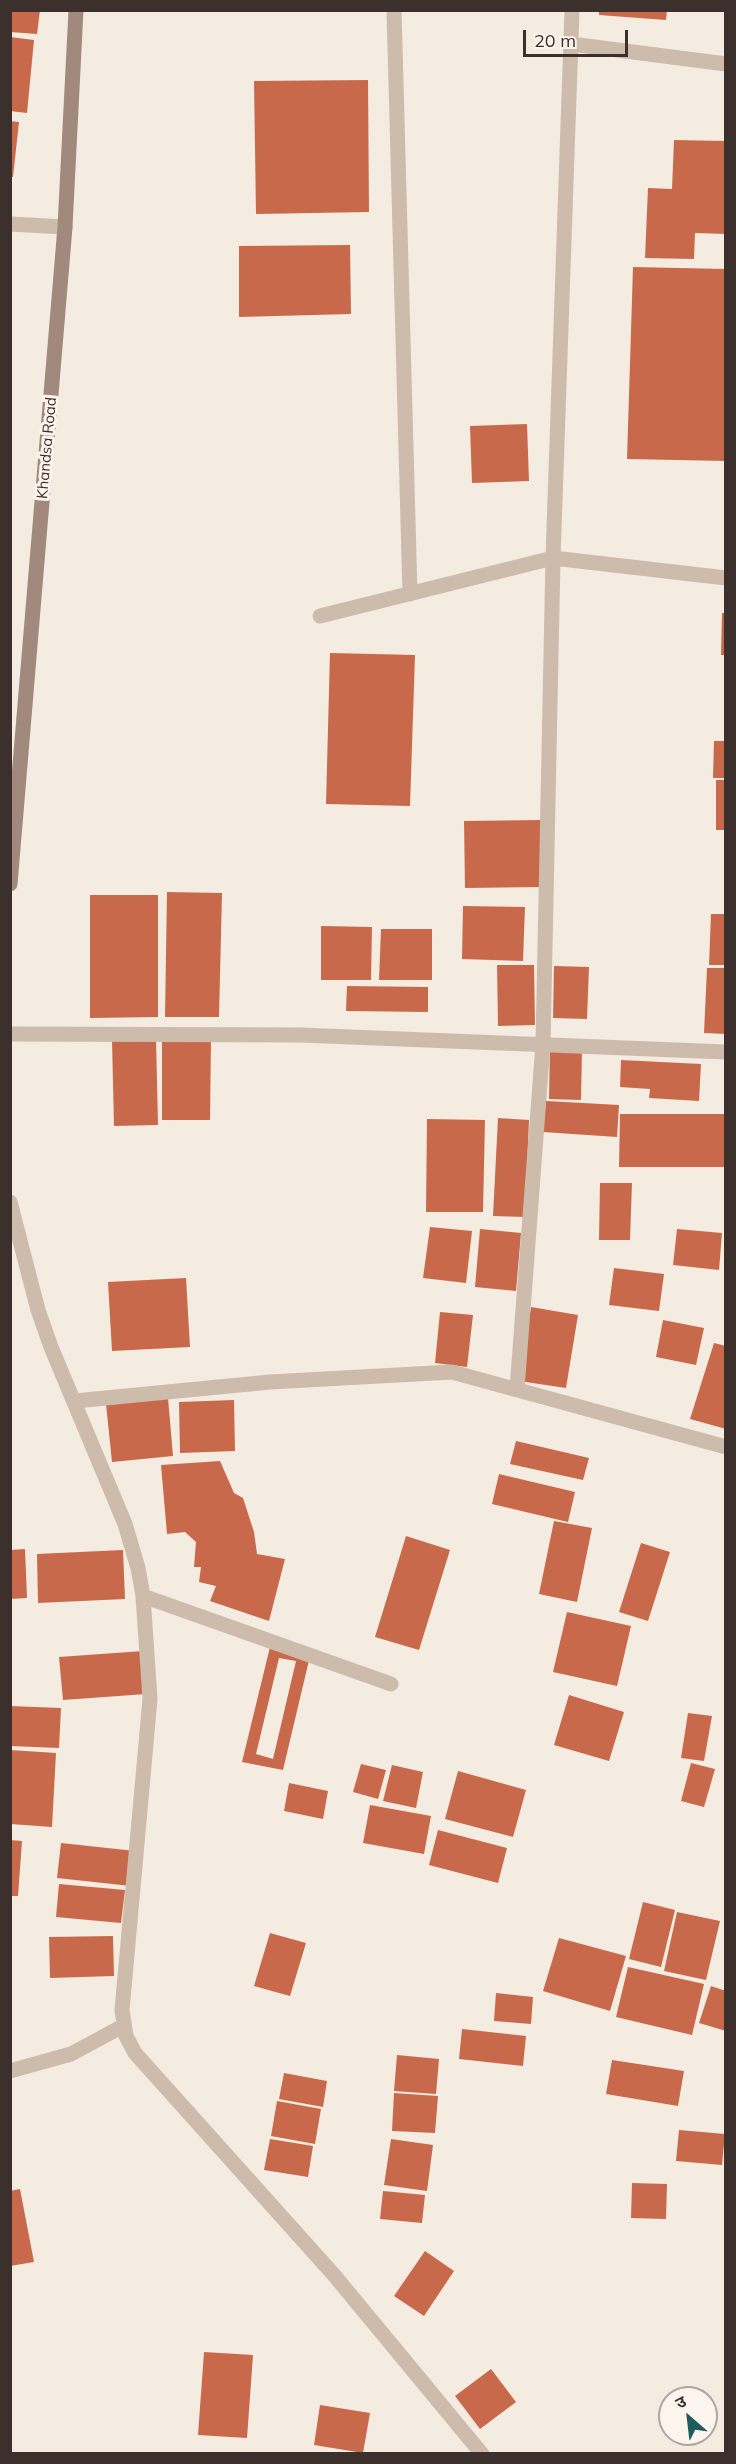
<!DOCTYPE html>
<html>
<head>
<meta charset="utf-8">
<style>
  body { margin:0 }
  #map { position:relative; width:736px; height:2464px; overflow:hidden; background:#f4ebe1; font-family:Mulish,"Noto Sans Devanagari",sans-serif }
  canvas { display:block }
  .frame { position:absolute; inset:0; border:12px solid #3b302b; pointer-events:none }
  .north { position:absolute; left:658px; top:2386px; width:60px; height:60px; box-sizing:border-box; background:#fbf5ee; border:2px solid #aea6a0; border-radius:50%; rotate:332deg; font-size:16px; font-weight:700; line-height:24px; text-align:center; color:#3b302b }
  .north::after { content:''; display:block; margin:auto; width:21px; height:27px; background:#1f5a5e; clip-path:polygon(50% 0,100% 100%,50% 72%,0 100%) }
  .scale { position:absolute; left:523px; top:30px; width:105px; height:27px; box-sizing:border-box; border:3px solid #3b302b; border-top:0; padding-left:8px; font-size:18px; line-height:21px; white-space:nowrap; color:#3b302b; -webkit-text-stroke:4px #fbf5ee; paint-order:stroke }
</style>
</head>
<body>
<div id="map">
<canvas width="736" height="2464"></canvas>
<div class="frame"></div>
<div class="north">उ</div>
<div class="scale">20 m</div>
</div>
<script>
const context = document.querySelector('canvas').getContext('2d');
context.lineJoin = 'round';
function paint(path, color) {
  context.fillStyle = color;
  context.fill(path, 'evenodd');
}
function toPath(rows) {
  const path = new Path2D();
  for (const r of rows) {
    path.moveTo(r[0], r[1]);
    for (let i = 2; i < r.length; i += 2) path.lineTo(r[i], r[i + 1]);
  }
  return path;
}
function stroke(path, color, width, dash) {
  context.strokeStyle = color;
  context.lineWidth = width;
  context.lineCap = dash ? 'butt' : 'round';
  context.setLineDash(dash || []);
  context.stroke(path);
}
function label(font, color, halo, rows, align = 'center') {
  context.font = font + ' Mulish,sans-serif';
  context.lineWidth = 6;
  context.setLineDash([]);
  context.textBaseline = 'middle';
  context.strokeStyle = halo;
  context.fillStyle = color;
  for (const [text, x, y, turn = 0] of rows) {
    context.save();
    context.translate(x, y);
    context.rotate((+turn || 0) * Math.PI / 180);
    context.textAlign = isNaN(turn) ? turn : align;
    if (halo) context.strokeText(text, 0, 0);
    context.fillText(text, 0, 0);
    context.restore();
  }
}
paint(toPath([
  [10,10,40,10,37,34,10,32],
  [599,10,667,10,666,20,599,15],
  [10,37,34,40,27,113,10,111],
  [368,80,369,212,256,214,254,81],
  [10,121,19,122,13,177,10,177],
  [674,140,726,141,726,234,695,233,694,259,645,258,648,188,672,189],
  [350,245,351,314,239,317,239,246],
  [633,267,726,269,726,461,627,459],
  [527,424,529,481,472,483,470,426],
  [722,613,726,613,726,655,721,655],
  [330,653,415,655,410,806,326,804],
  [714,741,726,741,726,778,713,778],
  [716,780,726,780,726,830,716,830],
  [541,820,541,887,465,888,464,821],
  [167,892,222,893,219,1017,165,1017],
  [90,895,158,895,158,1017,90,1018],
  [463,906,525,907,523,961,462,959],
  [711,914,726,914,726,965,709,965],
  [321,926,372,927,371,980,321,980],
  [381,929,432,929,432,980,379,980],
  [497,965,534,965,535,1025,498,1026],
  [554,966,589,967,587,1019,553,1018],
  [707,968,726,968,726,1034,704,1033],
  [347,986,428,987,428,1012,346,1011],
  [162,1038,211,1038,210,1120,162,1120],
  [156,1039,158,1125,114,1126,112,1040],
  [550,1048,582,1048,581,1100,549,1099],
  [621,1060,701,1064,699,1101,649,1098,650,1089,620,1087],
  [546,1101,619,1105,617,1137,543,1132],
  [620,1114,726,1114,726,1167,619,1167],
  [498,1118,529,1120,525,1217,493,1216],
  [427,1119,485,1120,483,1212,426,1212],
  [600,1183,632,1183,630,1240,599,1240],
  [430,1227,472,1231,466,1283,423,1278],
  [480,1229,521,1233,516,1291,475,1287],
  [677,1229,722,1233,719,1270,673,1265],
  [614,1268,664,1274,659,1311,609,1305],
  [186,1278,190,1347,112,1351,108,1282],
  [531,1307,578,1315,566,1388,519,1381],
  [440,1312,473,1315,467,1367,435,1363],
  [663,1320,704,1328,696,1365,656,1357],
  [714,1343,726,1346,726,1429,690,1419],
  [168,1398,173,1456,112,1462,106,1404],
  [234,1400,235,1451,180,1453,179,1402],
  [516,1441,589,1458,583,1480,510,1464],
  [220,1461,234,1493,243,1498,254,1532,257,1554,285,1559,269,1621,210,1601,216,1586,199,1582,201,1567,194,1567,196,1542,185,1532,167,1534,161,1465],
  [499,1474,575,1492,568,1522,492,1504],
  [554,1521,592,1528,577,1602,539,1594],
  [406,1536,450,1550,419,1650,375,1637],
  [641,1543,670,1552,648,1621,619,1612],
  [25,1549,27,1598,10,1599,10,1550],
  [123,1550,125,1599,38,1603,37,1554],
  [567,1612,631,1626,617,1686,553,1672],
  [270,1647,310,1656,283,1770,242,1762],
  [279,1658,296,1661,273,1759,256,1754],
  [143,1651,146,1694,63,1700,59,1657],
  [569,1695,624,1712,609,1761,554,1745],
  [10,1706,61,1708,59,1748,10,1746],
  [688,1713,712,1716,704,1761,681,1758],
  [10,1750,56,1753,52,1827,10,1824],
  [691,1763,715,1769,704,1807,681,1801],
  [361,1764,386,1770,378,1799,353,1792],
  [392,1765,423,1772,416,1808,383,1801],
  [458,1771,526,1790,513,1837,445,1819],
  [289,1783,328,1791,323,1819,284,1811],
  [370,1805,431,1816,424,1854,363,1843],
  [438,1830,507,1848,498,1883,429,1865],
  [10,1840,22,1841,18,1896,10,1896],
  [61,1843,135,1851,131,1886,57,1878],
  [59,1884,125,1890,121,1923,56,1917],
  [643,1902,675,1910,661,1967,629,1959],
  [677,1912,720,1921,706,1980,664,1971],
  [270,1933,306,1943,290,1996,254,1986],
  [113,1936,114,1976,50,1978,49,1937],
  [559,1938,626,1956,610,2011,543,1991],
  [628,1967,704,1984,692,2035,616,2017],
  [711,1986,726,1991,726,2031,699,2023],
  [496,1993,533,1997,531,2024,494,2021],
  [462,2029,526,2036,523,2066,459,2059],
  [397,2055,439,2059,436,2094,394,2091],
  [612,2060,684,2071,678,2106,606,2094],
  [284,2073,327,2081,323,2107,279,2099],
  [394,2093,438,2096,435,2133,392,2131],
  [277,2101,321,2109,315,2144,271,2136],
  [679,2130,725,2134,722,2165,676,2161],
  [270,2139,313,2146,308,2177,264,2170],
  [391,2139,433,2145,427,2191,384,2185],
  [632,2183,667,2184,666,2219,631,2218],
  [20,2189,34,2262,10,2266,10,2191],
  [383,2191,425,2195,422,2223,380,2219],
  [425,2251,454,2271,424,2316,394,2296],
  [204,2352,253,2355,247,2438,198,2435],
  [491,2369,516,2402,480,2429,455,2396],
  [320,2405,370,2413,363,2453,314,2445]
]), '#c8694b');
stroke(toPath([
  [394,10,410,594],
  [571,44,726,64],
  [10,224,65,227],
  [320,616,553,558],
  [543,1044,553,558,572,10]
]), '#cdbbac', 15);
stroke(toPath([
  [553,558,726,578],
  [10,1034,301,1035,726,1052],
  [10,1202,38,1310,51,1347,125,1524,138,1568,143,1596,150,1699,122,2010,126,2036,135,2053,334,2275,482,2454],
  [517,1389,543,1044],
  [75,1401,270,1382,452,1372,726,1447],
  [143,1596,391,1684],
  [10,2071,71,2054,123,2026]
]), '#cdbbac', 15);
stroke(toPath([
  [10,884,65,227,76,10]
]), '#a18a7d', 15);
label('15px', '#3b302b', '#fbf5ee', [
  ["Khandsa Road",47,448,-85]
]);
</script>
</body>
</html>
